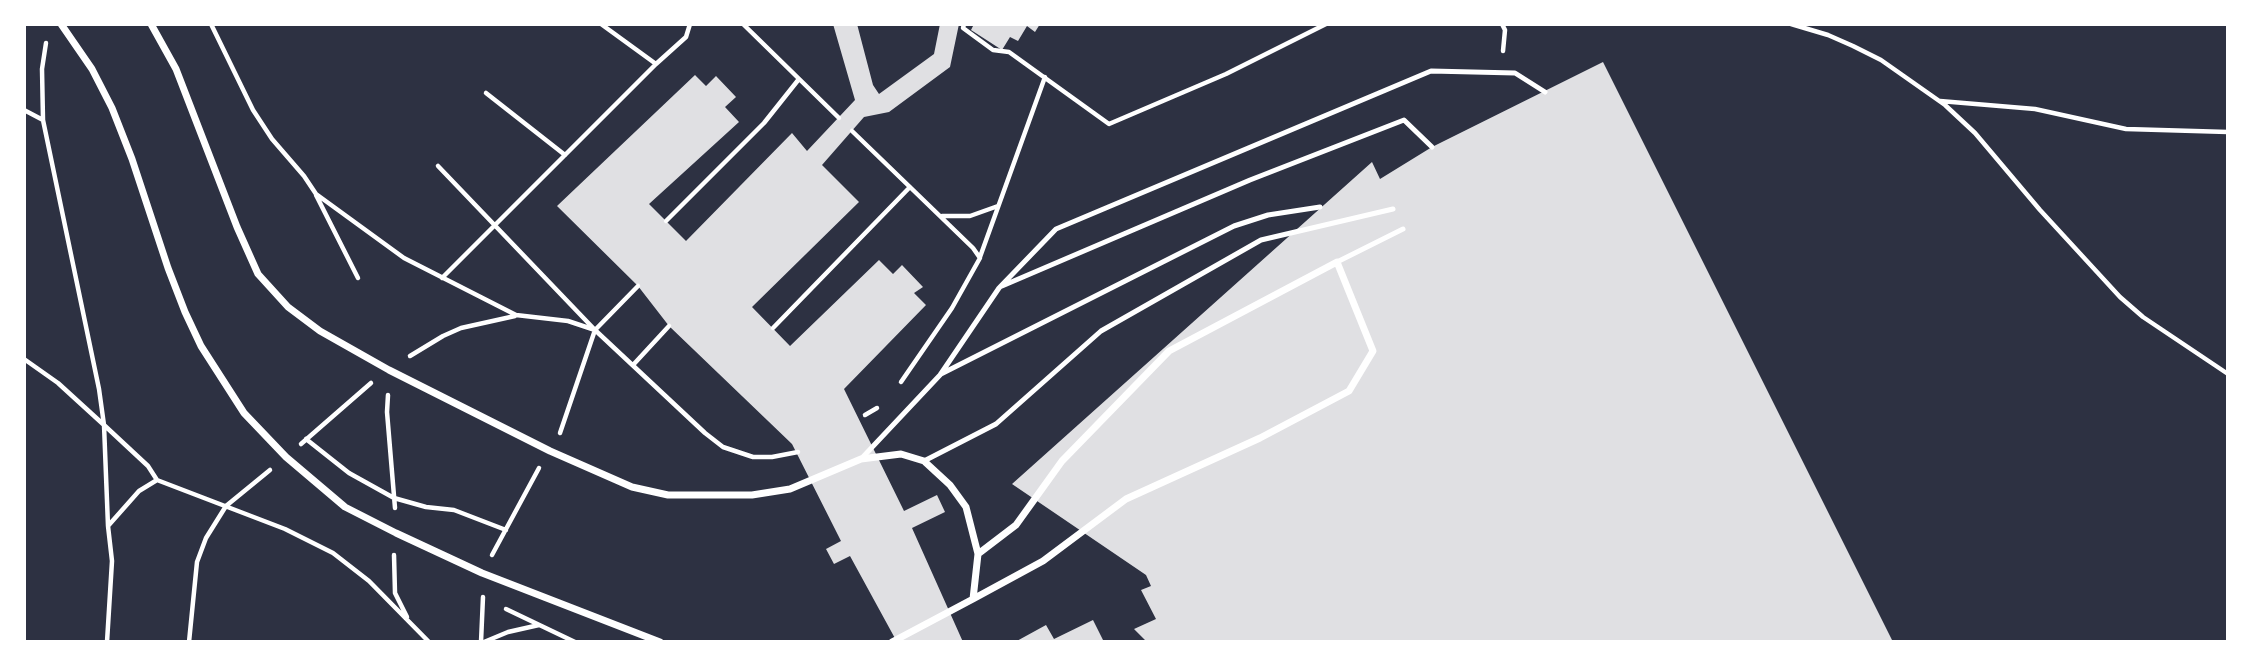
<!DOCTYPE html>
<html>
<head>
<meta charset="utf-8">
<style>
  body { margin:0 }
  #map { position:relative; width:2252px; height:666px; overflow:hidden; background:#2d3142; font-family:Rubik,sans-serif }
  canvas { display:block }
  .frame { position:absolute; inset:0; border:26px solid #fff; pointer-events:none }
</style>
</head>
<body>
<div id="map">
<canvas width="2252" height="666"></canvas>
<div class="frame"></div>
</div>
<script>
const context = document.querySelector('canvas').getContext('2d');
context.lineJoin = 'round';
function paint(path, color) {
  context.fillStyle = color;
  context.fill(path, 'evenodd');
}
function toPath(rows) {
  const path = new Path2D();
  for (const r of rows) {
    path.moveTo(r[0], r[1]);
    for (let i = 2; i < r.length; i += 2) path.lineTo(r[i], r[i + 1]);
  }
  return path;
}
function stroke(path, color, width, dash) {
  context.strokeStyle = color;
  context.lineWidth = width;
  context.lineCap = dash ? 'butt' : 'round';
  context.setLineDash(dash || []);
  context.stroke(path);
}
paint(toPath([
  [833,24,857,24,873,85,879,94,934,54,940,24,959,24,950,67,889,112,864,117,822,165,859,202,752,307,790,346,879,260,893,274,902,265,923,287,914,293,926,305,844,389,904,511,937,495,945,512,912,528,963,642,897,642,850,556,834,564,826,549,841,541,792,444,669,326,638,286,557,206,695,75,706,86,716,76,736,97,725,107,739,122,649,204,686,241,792,133,807,151,855,100],
  [974,24,1040,24,1035,32,1027,26,1018,41,1010,37,1002,50,971,30],
  [1603,62,1893,642,1147,642,1134,629,1156,619,1141,590,1151,586,1146,575,1012,484,1372,162,1380,179,1432,147],
  [1093,620,1104,642,1015,642,1046,625,1054,639]
]), '#e0e0e3');
stroke(toPath([
  [211,24,253,110,272,139,304,176,316,194,404,258,516,315,568,321,595,330],
  [601,24,656,64],
  [743,24,839,118],
  [964,24,963,28,993,50,1009,52,1109,124,1226,74,1326,24],
  [1502,24,1505,30,1503,51],
  [1791,24,1828,35,1853,46,1881,60,1945,105,1975,133,2040,210,2120,297,2143,317,2228,374],
  [46,43,42,69,43,120,99,389,104,425,108,526],
  [486,93,565,155],
  [1940,101,2035,109,2126,129,2228,132],
  [24,110,43,120],
  [852,131,973,248,980,258,952,308,901,382],
  [438,166,595,330,705,433,723,447,753,457,772,457,798,452],
  [316,195,358,278],
  [942,216,970,216,998,206],
  [666,221,764,123,799,79],
  [980,257,1045,77],
  [442,278,656,64,686,37,690,24],
  [773,328,910,187],
  [410,356,443,336,461,328,515,316],
  [24,359,58,383,104,425,148,466,157,480],
  [633,365,669,326],
  [388,395,387,412,395,508],
  [865,415,877,408],
  [560,433,595,330,638,286],
  [306,439,349,473,394,498,426,507,454,510,506,530],
  [301,444,371,383],
  [394,555,395,593,407,617],
  [492,555,539,468],
  [506,609,575,642],
  [107,642,112,561,108,526,139,491,157,480,285,529,333,553,369,581,429,642],
  [189,642,197,562,206,538,226,506,270,470],
  [481,642,483,597],
  [484,642,508,632,539,625]
]), '#fff', 4.5);
stroke(toPath([
  [1337,262,1403,229],
  [1002,286,1250,180,1404,120,1432,147],
  [941,374,1234,226,1268,215,1320,207],
  [861,459,940,375,999,288,1056,229,1431,71,1515,73,1545,92],
  [924,461,996,424,1101,331,1261,240,1393,209]
]), '#fff', 5);
stroke(toPath([
  [61,24,92,69,112,108,132,159,168,268,185,312,201,346,244,413,286,457,345,507,396,533,482,573,660,642],
  [151,24,176,69,237,227,258,274,288,307,320,331,389,370,550,451,632,487,668,495,752,495,790,489,861,459,901,454,924,461,950,485,966,507,978,554,973,599,892,642],
  [973,599,1043,561,1126,499,1260,438,1349,391,1373,351,1337,262,1169,351,1062,461,1016,525,978,554]
]), '#fff', 7);
</script>
</body>
</html>
